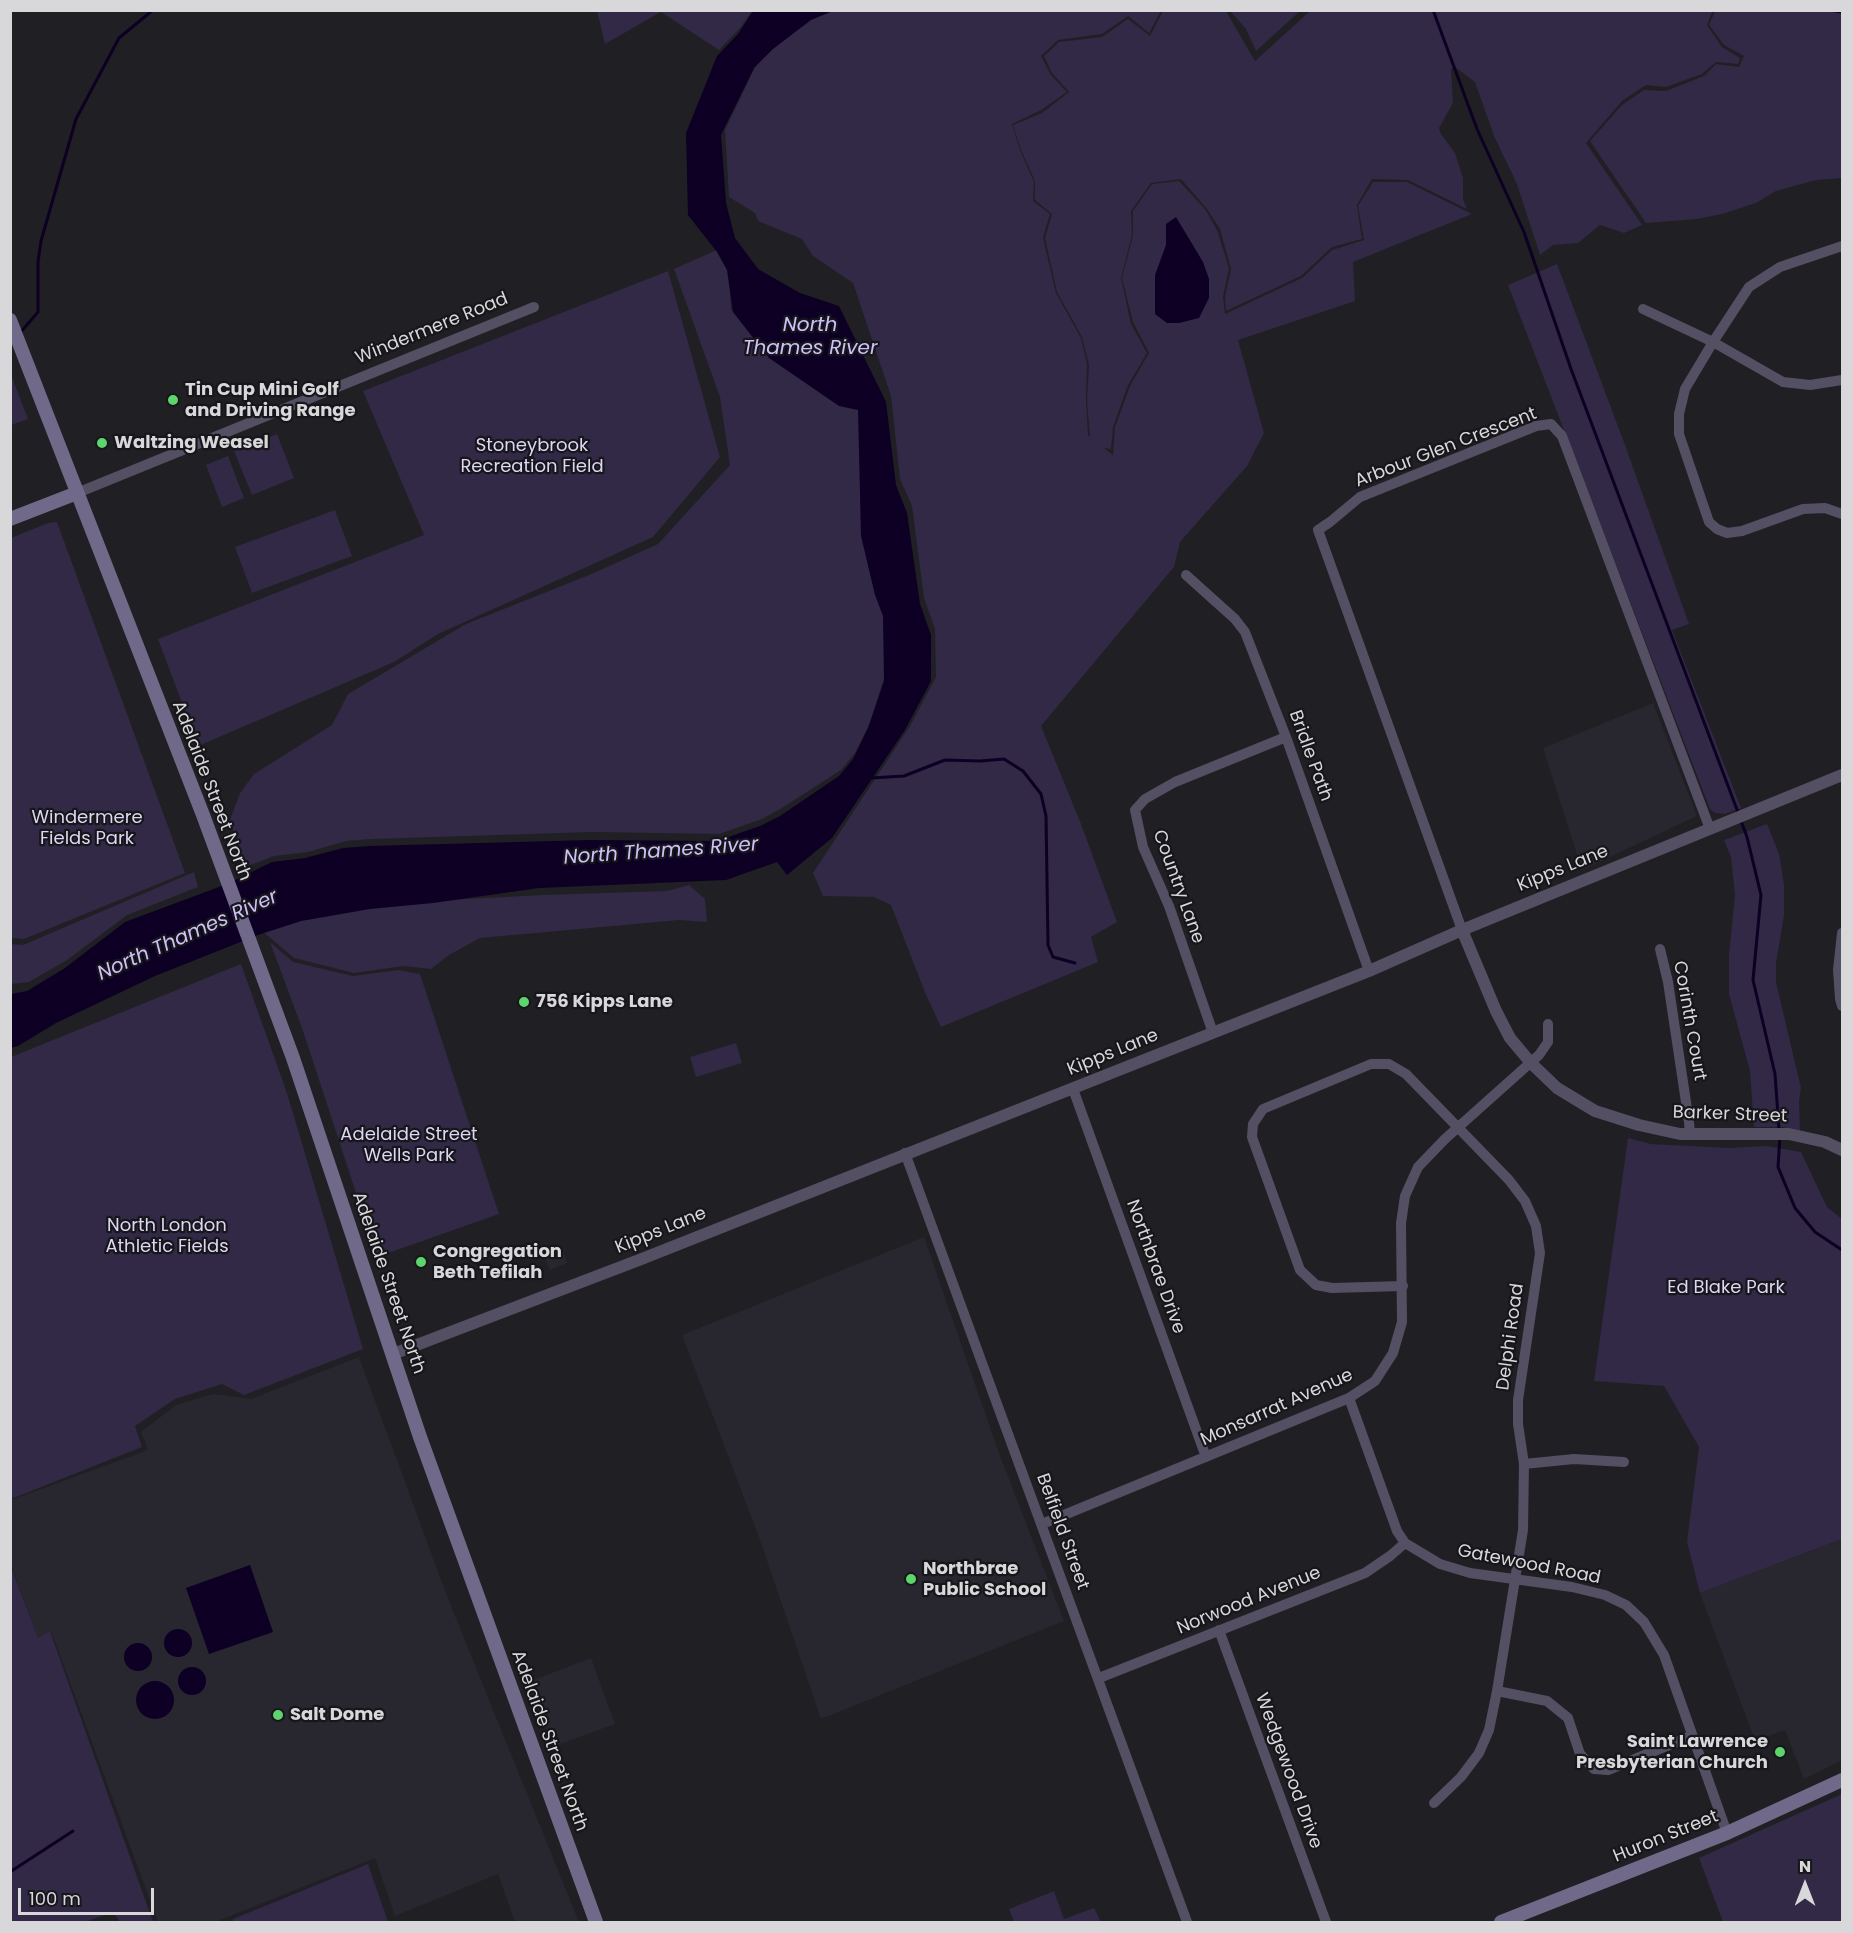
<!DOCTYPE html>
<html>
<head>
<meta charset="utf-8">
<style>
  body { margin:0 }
  #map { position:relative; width:1853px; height:1933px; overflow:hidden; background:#201f23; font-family:Poppins,sans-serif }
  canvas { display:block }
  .frame { position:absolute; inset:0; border:12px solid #d8d7da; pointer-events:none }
  .north { position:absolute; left:1775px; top:1855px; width:60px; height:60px; -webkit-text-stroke:4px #17161a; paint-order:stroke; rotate:0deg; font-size:16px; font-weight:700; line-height:24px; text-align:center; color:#d8d7da }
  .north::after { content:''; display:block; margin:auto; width:21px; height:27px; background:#d8d7da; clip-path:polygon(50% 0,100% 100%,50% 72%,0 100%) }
  .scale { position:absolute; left:18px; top:1888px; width:136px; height:27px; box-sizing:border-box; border:3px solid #d8d7da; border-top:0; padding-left:8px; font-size:18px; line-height:21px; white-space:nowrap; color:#d8d7da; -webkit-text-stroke:4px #17161a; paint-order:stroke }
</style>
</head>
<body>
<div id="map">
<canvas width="1853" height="1933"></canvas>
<div class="frame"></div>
<div class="north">N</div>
<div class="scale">100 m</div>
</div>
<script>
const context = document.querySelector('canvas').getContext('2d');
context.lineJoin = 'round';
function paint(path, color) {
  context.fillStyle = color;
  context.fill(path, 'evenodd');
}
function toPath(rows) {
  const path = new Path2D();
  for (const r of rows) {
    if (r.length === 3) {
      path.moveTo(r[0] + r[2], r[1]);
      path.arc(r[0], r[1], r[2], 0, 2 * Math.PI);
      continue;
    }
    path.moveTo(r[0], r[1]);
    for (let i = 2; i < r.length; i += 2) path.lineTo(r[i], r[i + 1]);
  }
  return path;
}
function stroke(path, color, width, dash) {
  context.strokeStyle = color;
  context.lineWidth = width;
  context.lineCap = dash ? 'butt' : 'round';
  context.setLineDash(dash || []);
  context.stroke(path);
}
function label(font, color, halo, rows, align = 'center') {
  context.font = font + ' Poppins,sans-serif';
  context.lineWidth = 4.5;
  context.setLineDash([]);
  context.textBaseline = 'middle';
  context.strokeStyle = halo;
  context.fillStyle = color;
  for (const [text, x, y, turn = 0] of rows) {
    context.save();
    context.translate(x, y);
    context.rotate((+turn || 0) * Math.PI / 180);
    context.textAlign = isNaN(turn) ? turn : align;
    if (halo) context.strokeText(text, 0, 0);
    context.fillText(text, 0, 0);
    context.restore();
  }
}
paint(toPath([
  [1653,703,1697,816,1582,870,1543,748],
  [924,1237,999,1453,1064,1621,821,1719,759,1537,682,1335],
  [563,1250,567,1263,550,1270,545,1257],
  [359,1357,447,1596,579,1922,515,1922,498,1874,395,1916,375,1858,215,1922,158,1922,51,1631,38,1639,11,1564,11,1500,148,1450,141,1432,176,1405,213,1394,251,1399],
  [1842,1539,1842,1760,1804,1779,1785,1730,1755,1741,1700,1593],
  [591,1658,615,1724,552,1747,528,1682]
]), '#28262f');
paint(toPath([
  [1713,10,1707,25,1722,47,1740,58,1738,64,1716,62,1702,74,1666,87,1646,85,1622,101,1586,143,1642,225,1624,233,1600,225,1578,243,1553,245,1540,255,1517,184,1494,136,1475,82,1455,67,1451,69,1453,103,1439,128,1441,134,1455,153,1463,178,1463,199,1467,209,1408,180,1372,179,1357,205,1362,239,1332,247,1301,276,1226,311,1225,297,1231,269,1220,229,1207,209,1181,179,1151,183,1131,211,1132,235,1121,278,1131,324,1147,353,1128,385,1113,427,1111,449,1104,448,1113,455,1115,427,1130,386,1149,353,1133,322,1122,278,1133,236,1133,211,1152,184,1179,181,1205,209,1217,230,1229,268,1223,297,1225,314,1302,278,1332,250,1364,240,1358,206,1373,182,1407,182,1472,214,1353,262,1355,301,1238,340,1264,433,1247,466,1180,542,1174,567,1041,726,1081,824,1117,922,1091,937,1098,962,941,1027,926,995,891,905,874,897,823,896,813,873,910,726,936,677,935,629,924,598,912,506,900,479,891,396,853,283,813,256,802,239,758,221,755,213,729,197,725,130,757,63,777,44,814,16,826,11,1161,11,1149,33,1128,16,1102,34,1058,40,1041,56,1051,75,1067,92,1041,110,1012,124,1020,150,1034,182,1033,201,1050,214,1043,238,1056,293,1081,338,1087,364,1086,399,1088,435,1090,437,1087,400,1089,365,1082,337,1057,292,1045,238,1052,214,1035,200,1035,181,1021,150,1013,125,1042,113,1069,92,1052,73,1044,56,1059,42,1102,37,1128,19,1150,36,1163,11,1226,11,1255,61,1310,11],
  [597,11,597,10,752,11,740,28,719,50,661,12,605,44],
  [1230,11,1300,11,1256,51,1246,29],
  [1715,11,1842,11,1842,178,1816,180,1776,191,1756,203,1722,214,1697,219,1646,223,1590,141,1622,105,1644,90,1666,91,1704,76,1716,64,1739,67,1744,56,1724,45,1709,25],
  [719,249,729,266,731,309,768,356,843,407,860,405,884,611,885,675,870,723,855,753,841,770,782,808,762,819,719,834,592,832,372,839,346,841,308,852,274,856,243,868,230,820,240,793,254,774,332,725,348,694,466,624,589,575,658,544,730,465,720,397,674,269],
  [1557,264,1625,445,1689,624,1672,630,1741,808,1725,814,1715,813,1710,809,1508,285],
  [668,271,720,457,653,537,438,634,394,662,198,746,158,639,424,535,363,391],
  [10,372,28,419,11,425,10,425],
  [277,434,294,478,252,495,234,451],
  [228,456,244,498,222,507,206,465],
  [335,510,352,556,252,593,235,547],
  [57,522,185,873,24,939,11,938,11,538,48,523],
  [1767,824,1779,854,1784,884,1784,916,1776,963,1776,982,1801,1088,1799,1101,1800,1131,1783,1127,1754,1127,1750,1071,1729,994,1729,954,1735,895,1731,857,1724,840],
  [194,872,198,887,127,915,67,960,29,982,11,984,11,944,23,945],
  [689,885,705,899,707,922,679,920,480,938,449,955,431,969,403,966,354,973,294,958,262,931,305,917,373,904,542,895,667,891],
  [270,942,293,962,353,976,398,970,420,974,499,1214,377,1257,303,1031],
  [241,964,287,1093,363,1349,244,1395,222,1384,175,1399,135,1426,142,1447,11,1499,11,1057],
  [736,1043,742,1063,696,1077,690,1057],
  [1628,1138,1651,1144,1729,1148,1766,1146,1801,1152,1827,1207,1842,1219,1842,1539,1700,1593,1687,1542,1699,1447,1664,1386,1594,1381],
  [10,1564,38,1638,50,1631,153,1922,120,1922,113,1912,85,1922,11,1922],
  [1842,1794,1842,1922,1723,1922,1699,1858],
  [368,1864,388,1922,233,1922,233,1919],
  [1054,1891,1064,1919,1094,1908,1101,1922,1014,1922,1009,1909]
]), '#312945');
paint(toPath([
  [753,11,833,11,811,20,773,49,754,68,721,135,726,203,735,238,758,269,800,293,839,306,886,402,896,485,907,513,920,604,931,635,931,681,905,730,832,838,787,875,777,862,726,880,539,888,433,903,370,909,301,921,258,935,155,976,56,1023,18,1046,11,1048,11,994,27,991,65,968,125,922,227,884,272,862,305,858,343,848,370,846,590,840,717,841,760,826,780,816,839,776,853,759,868,728,884,681,883,616,875,595,861,536,858,410,839,406,769,358,733,312,727,270,717,252,688,215,686,133,717,56,738,34],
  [1176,217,1203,262,1209,279,1209,298,1199,318,1179,323,1167,323,1155,314,1155,275,1166,245,1166,224],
  [250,1565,273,1632,209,1654,186,1588],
  [178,1643,14],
  [138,1657,14],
  [192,1681,14],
  [155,1700,19]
]), '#0d0024');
stroke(toPath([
  [1433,10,1477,129,1524,232,1571,369,1739,815],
  [1829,10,1842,12],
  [20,333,38,312,38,262,41,241,76,119,119,38,153,10],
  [871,778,904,776,945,760,980,761,1004,759,1023,771,1041,794,1046,816,1048,945,1053,957,1075,963],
  [1741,821,1747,837,1761,895,1753,980,1775,1074,1779,1130],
  [1780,1136,1778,1167,1795,1208,1815,1232,1842,1250],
  [10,1872,73,1831]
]), '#0d0024', 3);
stroke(toPath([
  [1842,246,1780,267,1749,287,1713,342,1685,389,1679,414,1679,434,1709,522,1717,529,1727,533,1742,531,1803,509,1825,508,1842,514],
  [1643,309,1713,342,1783,382,1810,385,1842,380],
  [77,493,534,307],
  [1186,575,1235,619,1245,632,1286,737,1369,971],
  [1462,930,1318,530,1330,522,1360,497,1536,426,1551,424,1562,436,1710,829],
  [1842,933,1838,970,1840,999,1842,1006],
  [1660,949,1668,982,1689,1122,1690,1134],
  [1213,1033,1169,906,1143,847,1135,810,1145,799,1175,782,1286,737],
  [1073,1089,1206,1457],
  [905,1153,1187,1922],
  [1403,1286,1332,1288,1316,1285,1300,1270,1252,1137,1253,1124,1263,1109,1371,1064,1389,1064,1406,1074,1509,1180,1525,1201,1536,1226,1540,1253,1518,1400,1518,1424,1524,1464,1523,1530,1497,1691,1547,1701,1568,1718,1580,1754,1594,1769,1608,1770,1691,1736],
  [1349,1398,1397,1531,1405,1543,1440,1564,1470,1573,1572,1587,1605,1595,1626,1605,1644,1622,1664,1655,1727,1833],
  [1524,1464,1574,1459,1624,1462],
  [1042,1524,1349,1398,1375,1381,1393,1353,1402,1322,1401,1223,1405,1196,1418,1167,1445,1139,1539,1055,1548,1042,1548,1024],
  [1219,1630,1326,1922],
  [1099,1678,1365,1573,1390,1556,1405,1543],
  [1434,1803,1461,1777,1479,1753,1489,1730,1497,1691]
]), '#544f63', 10);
stroke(toPath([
  [1462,930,1496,1011,1510,1038,1531,1063,1557,1088,1595,1111,1639,1125,1680,1134,1789,1134,1825,1142,1842,1150],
  [393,1354,639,1260,1369,971,1462,930,1842,775]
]), '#544f63', 12);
stroke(toPath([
  [10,320,203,815,293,1058,420,1437,596,1922],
  [10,519,77,493],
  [1501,1922,1727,1833,1842,1780]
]), '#71698a', 14);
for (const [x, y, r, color] of [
  [173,400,6,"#5dd56c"],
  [102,443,6,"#5dd56c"],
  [524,1002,6,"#5dd56c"],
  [421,1262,6,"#5dd56c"],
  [911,1579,6,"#5dd56c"],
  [278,1715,6,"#5dd56c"],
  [1780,1752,6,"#5dd56c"]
]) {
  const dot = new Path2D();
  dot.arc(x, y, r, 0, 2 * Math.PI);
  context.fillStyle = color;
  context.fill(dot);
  stroke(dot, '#17161a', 2);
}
label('18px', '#d8d7da', '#17161a', [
  ["Windermere Road",432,329,-22],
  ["Arbour Glen Crescent",1446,448,-21],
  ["Bridle Path",1310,756,70],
  ["Adelaide Street North",211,791,69],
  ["Kipps Lane",1563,869,-22],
  ["Country Lane",1178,887,70],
  ["Corinth Court",1689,1021,80],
  ["Kipps Lane",1113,1053,-22],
  ["Barker Street",1730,1115,2],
  ["Kipps Lane",661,1231,-22],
  ["Northbrae Drive",1155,1267,70],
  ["Adelaide Street North",388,1283,71],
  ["Delphi Road",1511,1337,-82],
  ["Monsarrat Avenue",1277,1408,-24],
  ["Belfield Street",1062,1532,70],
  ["Gatewood Road",1529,1565,11],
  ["Norwood Avenue",1249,1601,-22],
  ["Adelaide Street North",549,1741,70],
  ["Wedgewood Drive",1288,1771,70],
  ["Huron Street",1666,1837,-22]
]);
label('bold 18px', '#d8d7da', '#17161a', [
  ["Tin Cup Mini Golf",185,390],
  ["and Driving Range",185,411],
  ["Waltzing Weasel",114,443],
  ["756 Kipps Lane",536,1002],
  ["Congregation",433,1252],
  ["Beth Tefilah",433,1273],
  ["Northbrae",923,1569],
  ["Public School",923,1590],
  ["Salt Dome",290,1715],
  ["Saint Lawrence",1768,1742,"right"],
  ["Presbyterian Church",1768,1763,"right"]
], 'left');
label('18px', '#ddd6f5', '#17161a', [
  ["Stoneybrook",532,446],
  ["Recreation Field",532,467],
  ["Windermere",87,818],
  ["Fields Park",87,839],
  ["Adelaide Street",409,1135],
  ["Wells Park",409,1156],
  ["North London",167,1226],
  ["Athletic Fields",167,1247],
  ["Ed Blake Park",1726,1288]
]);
label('italic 20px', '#cfc0fd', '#17161a', [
  ["North",810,326],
  ["Thames River",810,349],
  ["North Thames River",661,852,-4],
  ["North Thames River",188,936,-24]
]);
</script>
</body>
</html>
